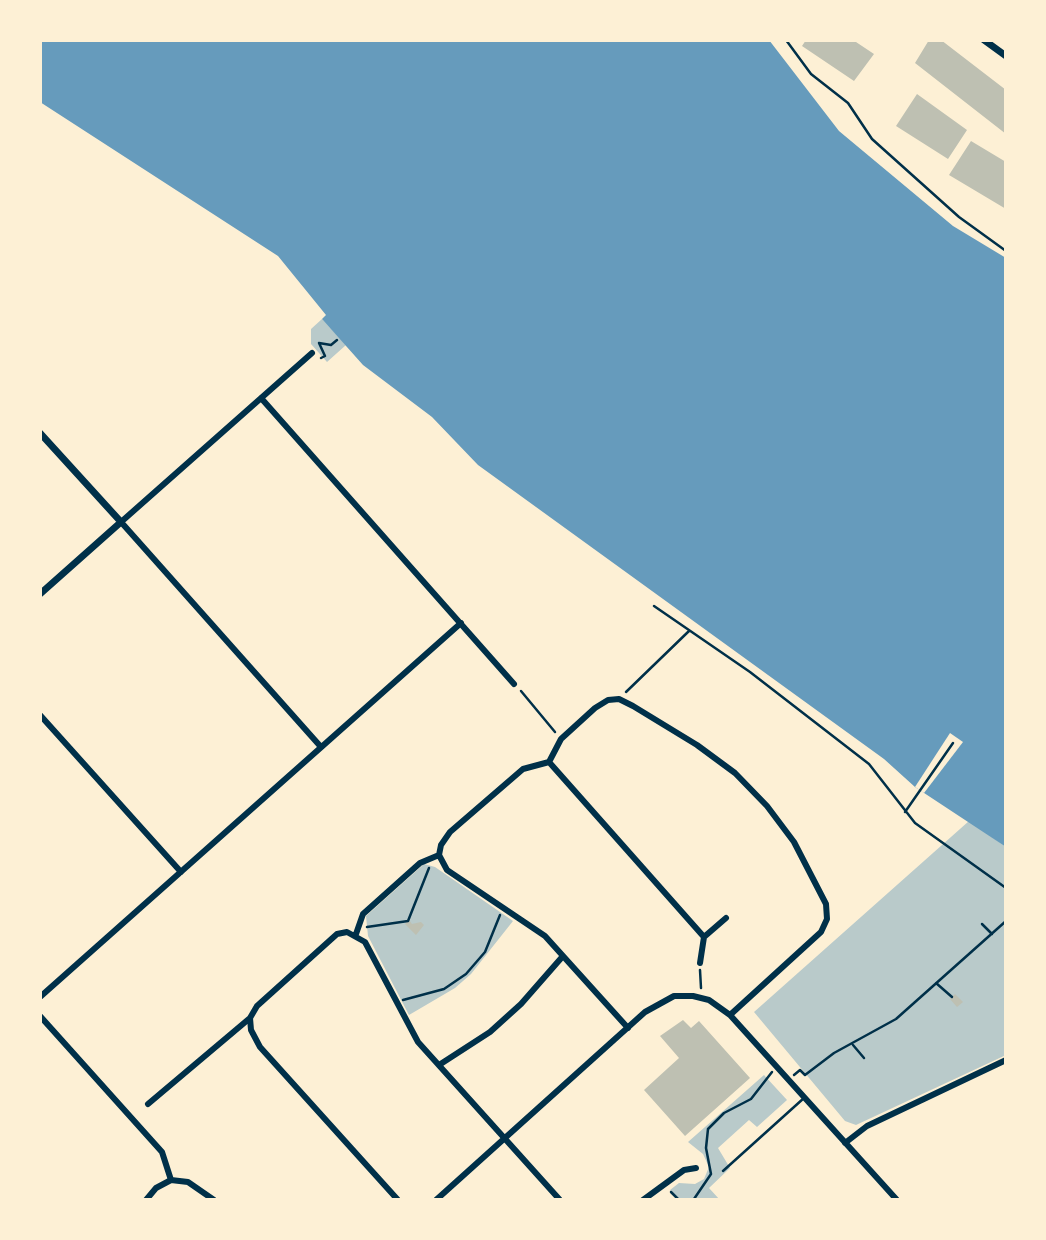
<!DOCTYPE html>
<html>
<head>
<meta charset="utf-8">
<style>
  body { margin:0 }
  #map { position:relative; width:1046px; height:1240px; overflow:hidden; background:#fdf0d5; font-family:"IBM Plex Sans",sans-serif }
  canvas { display:block }
  .frame { position:absolute; inset:0; border:42px solid #fdf0d5; pointer-events:none }
</style>
</head>
<body>
<div id="map">
<canvas width="1046" height="1240"></canvas>
<div class="frame"></div>
</div>
<script>
const context = document.querySelector('canvas').getContext('2d');
context.lineJoin = 'round';
function paint(path, color) {
  context.fillStyle = color;
  context.fill(path, 'evenodd');
}
function toPath(rows) {
  const path = new Path2D();
  for (const r of rows) {
    path.moveTo(r[0], r[1]);
    for (let i = 2; i < r.length; i += 2) path.lineTo(r[i], r[i + 1]);
  }
  return path;
}
function stroke(path, color, width, dash) {
  context.strokeStyle = color;
  context.lineWidth = width;
  context.lineCap = dash ? 'butt' : 'round';
  context.setLineDash(dash || []);
  context.stroke(path);
}
paint(toPath([
  [322,319,346,345,327,362,311,344,311,329],
  [969,821,1006,847,1006,1055,856,1125,845,1121,754,1012],
  [424,864,435,867,513,921,471,974,455,988,409,1015,368,936,366,916],
  [764,1075,787,1100,757,1127,749,1120,718,1148,730,1168,709,1188,720,1200,680,1200,670,1190,679,1183,695,1184,704,1179,709,1167,703,1154,688,1142]
]), '#b9caca');
paint(toPath([
  [40,40,769,40,839,131,953,226,1006,258,1006,847,915,787,884,759,478,465,432,417,363,365,322,319,326,315,278,256,40,102]
]), '#669bbc');
paint(toPath([
  [950,733,963,742,924,793,915,787]
]), '#fdf0d5');
paint(toPath([
  [806,40,853,40,874,54,854,81,802,46],
  [929,40,941,40,1006,90,1006,134,915,63],
  [917,94,967,130,948,159,896,126],
  [971,141,1006,162,1006,209,949,175],
  [409,920,412,924,421,922,424,925,416,935,405,924],
  [955,994,963,1002,957,1007,950,999],
  [683,1020,691,1028,699,1021,750,1078,685,1136,644,1090,679,1058,660,1036]
]), '#bec0b2');
stroke(toPath([
  [786,40,811,74,848,103,872,139,959,217,1006,251],
  [321,358,325,356,319,343,331,345,337,340],
  [654,606,750,672,869,764,915,823,1006,888],
  [521,691,555,732],
  [626,692,689,631],
  [905,812,953,743],
  [982,924,992,934],
  [367,927,408,921,429,868],
  [700,970,701,988],
  [936,983,952,997],
  [403,1000,444,989,466,974,485,952,500,915],
  [853,1045,864,1058],
  [794,1075,800,1070,805,1075,834,1053,896,1019,1006,921],
  [671,1192,679,1200,695,1200],
  [694,1199,711,1174,706,1148,708,1129,724,1113,751,1099,772,1072]
]), '#003049', 2.5);
stroke(toPath([
  [723,1171,804,1098]
]), '#003049', 2.5);
stroke(toPath([
  [312,353,121,522,321,747],
  [261,398,514,684],
  [40,715,181,872],
  [549,762,704,937],
  [356,934,363,914,420,863,439,855],
  [700,963,704,937,726,918],
  [40,997,461,623],
  [40,1016,162,1152,171,1180],
  [628,1028,545,936,447,870,439,855,441,845,450,832,523,769,549,762,561,739,595,708,608,700,619,699,633,706,697,745,735,773,767,806,794,842,826,904,827,919,821,932,730,1015],
  [439,1065,490,1032,521,1004,563,956],
  [148,1104,250,1018],
  [845,1143,867,1126,1006,1060],
  [146,1200,156,1188,171,1180,188,1182,214,1200],
  [398,1200,260,1047,251,1030,250,1018,257,1006,337,934,347,932,365,942,418,1042,560,1200],
  [436,1200,645,1012,674,996,693,996,709,1000,730,1015,897,1200],
  [643,1200,684,1170,696,1168]
]), '#003049', 6);
stroke(toPath([
  [984,40,1006,56],
  [40,433,121,522,40,594]
]), '#003049', 7);
</script>
</body>
</html>
